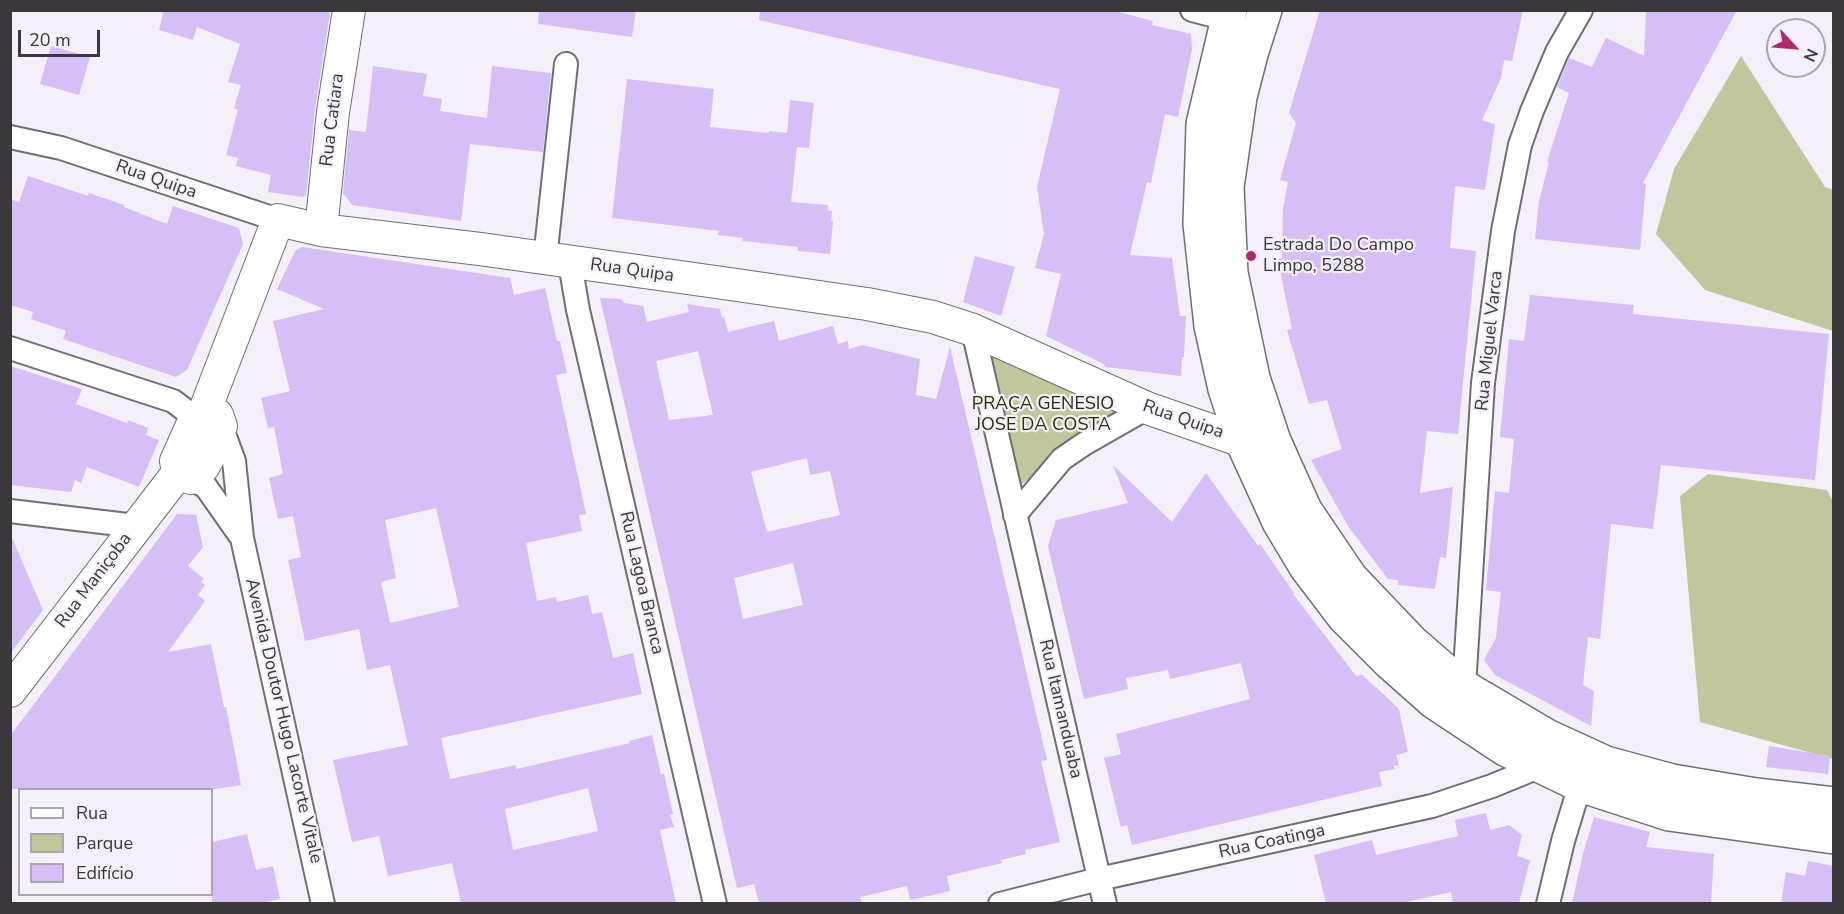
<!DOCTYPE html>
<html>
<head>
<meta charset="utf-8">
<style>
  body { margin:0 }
  #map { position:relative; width:1844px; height:914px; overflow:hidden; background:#f5eff9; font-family:"Nunito Sans",sans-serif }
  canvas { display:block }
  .frame { position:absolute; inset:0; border:12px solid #3a383b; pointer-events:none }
  .legend { position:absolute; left:18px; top:788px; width:195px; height:108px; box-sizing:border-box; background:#f5eff9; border:2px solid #aaa6ad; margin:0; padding:8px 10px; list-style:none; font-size:18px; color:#3a383b }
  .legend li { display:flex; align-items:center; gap:12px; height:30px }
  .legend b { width:30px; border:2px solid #aaa6ad }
  .north { position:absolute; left:1766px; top:18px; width:60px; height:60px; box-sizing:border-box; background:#f5eff9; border:2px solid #aaa6ad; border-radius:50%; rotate:116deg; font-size:16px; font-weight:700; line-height:24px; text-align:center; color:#3a383b }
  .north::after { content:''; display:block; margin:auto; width:21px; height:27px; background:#b12a6c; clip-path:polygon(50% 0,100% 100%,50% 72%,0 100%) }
  .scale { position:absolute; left:18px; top:30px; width:82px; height:27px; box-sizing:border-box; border:3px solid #3a383b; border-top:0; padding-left:8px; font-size:18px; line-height:21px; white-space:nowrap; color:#3a383b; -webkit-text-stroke:4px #f5eff9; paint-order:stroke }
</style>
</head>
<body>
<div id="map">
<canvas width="1844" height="914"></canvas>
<div class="frame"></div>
<ul class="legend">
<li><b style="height:8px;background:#fff"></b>Rua</li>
<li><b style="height:16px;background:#c2c69d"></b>Parque</li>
<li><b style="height:16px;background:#d6bef7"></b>Edifício</li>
</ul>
<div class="north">N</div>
<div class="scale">20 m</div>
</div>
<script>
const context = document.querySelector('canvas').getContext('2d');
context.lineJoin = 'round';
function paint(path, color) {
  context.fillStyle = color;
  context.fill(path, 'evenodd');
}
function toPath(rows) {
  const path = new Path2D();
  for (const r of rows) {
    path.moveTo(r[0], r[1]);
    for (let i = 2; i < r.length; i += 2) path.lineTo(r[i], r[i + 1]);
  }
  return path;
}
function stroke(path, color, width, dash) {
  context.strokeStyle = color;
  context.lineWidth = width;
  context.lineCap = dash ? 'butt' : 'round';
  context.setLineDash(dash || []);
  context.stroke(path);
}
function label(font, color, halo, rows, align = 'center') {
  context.font = font + ' "Nunito Sans",sans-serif';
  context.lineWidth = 4.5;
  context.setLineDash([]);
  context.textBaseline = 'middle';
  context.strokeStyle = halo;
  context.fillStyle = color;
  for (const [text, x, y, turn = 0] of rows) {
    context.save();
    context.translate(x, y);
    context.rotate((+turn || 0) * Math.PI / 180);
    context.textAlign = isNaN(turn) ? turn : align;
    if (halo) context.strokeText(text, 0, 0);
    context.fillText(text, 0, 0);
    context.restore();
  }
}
paint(toPath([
  [1741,56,1825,187,1833,190,1833,331,1705,290,1656,234,1674,169],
  [981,337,1136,408,1014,489],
  [1708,474,1827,490,1834,503,1833,759,1700,722,1680,496]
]), '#c2c69d');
paint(toPath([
  [160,10,320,10,330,13,315,109,306,195,303,197,268,192,271,175,236,166,238,158,226,155,238,110,234,108,241,85,228,82,240,44,197,27,193,40,159,30,163,14],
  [539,10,636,10,632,37,538,24],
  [760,10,1111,10,1153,21,1152,25,1191,34,1192,49,1178,117,1165,114,1151,183,1147,182,1130,255,1172,258,1180,316,1186,316,1184,357,1182,357,1181,376,1105,367,1104,364,1046,336,1061,274,1035,268,1044,234,1037,187,1060,89,759,20],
  [1320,10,1523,10,1512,61,1504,60,1501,78,1482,120,1495,124,1485,190,1455,186,1450,248,1476,251,1458,434,1427,431,1420,493,1453,487,1446,558,1440,557,1435,589,1398,585,1398,580,1388,579,1348,526,1311,460,1342,449,1327,400,1309,404,1287,330,1292,329,1278,259,1282,258,1283,208,1288,182,1280,180,1296,123,1289,113],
  [1646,10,1737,10,1643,183,1646,184,1640,250,1535,239,1539,201,1549,162,1547,162,1569,93,1557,87,1569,58,1592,67,1606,38,1644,56],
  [51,46,90,57,79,95,40,84],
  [373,66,427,74,423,96,442,99,440,111,487,118,492,66,551,73,543,152,470,144,461,221,352,205,343,193,349,130,366,132],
  [627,79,714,89,710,127,769,133,769,131,787,133,790,100,814,103,809,148,797,147,791,202,828,205,828,210,832,211,831,221,833,221,830,254,798,251,798,247,742,241,743,238,718,235,719,231,612,218],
  [28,176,88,196,89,193,124,205,124,207,167,224,173,206,239,228,243,244,187,370,176,377,63,339,66,331,31,319,33,312,10,305,10,199,19,202],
  [302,247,510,278,514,295,545,288,557,341,560,341,567,373,556,375,586,514,579,515,582,531,526,543,537,601,556,597,557,602,588,595,592,614,602,612,613,658,633,653,642,694,441,738,450,779,516,765,516,769,630,743,629,741,652,735,661,774,664,774,673,814,670,815,674,827,660,830,676,903,461,903,452,863,388,876,379,836,352,842,333,760,408,745,390,665,367,670,359,629,305,641,288,560,301,557,293,516,278,519,269,478,283,474,274,427,268,428,261,398,290,391,273,321,324,309,277,289,295,251],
  [436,508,459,607,390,623,381,582,396,578,385,520],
  [588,788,598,831,513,850,505,809],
  [975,256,1015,267,1001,316,963,302],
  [1530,295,1634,305,1633,314,1829,334,1815,480,1661,465,1653,529,1611,524,1600,639,1588,637,1583,685,1594,691,1591,726,1495,675,1484,660,1496,638,1501,592,1486,590,1495,491,1509,493,1514,439,1500,437,1509,339,1524,341],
  [600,298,621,299,624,303,643,306,647,322,689,312,687,304,720,309,722,318,724,317,728,332,774,321,779,341,833,326,838,344,848,341,849,349,862,345,920,359,916,395,936,399,950,347,1047,760,1041,761,1060,842,1025,850,1026,854,1001,860,1002,863,947,876,950,891,910,900,907,886,860,897,862,903,759,903,754,884,737,888],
  [698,351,713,415,669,420,656,361],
  [807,458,810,475,830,471,840,515,767,532,751,472],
  [793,563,803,605,743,619,734,578],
  [10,366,82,389,76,404,127,423,128,420,148,428,146,435,159,440,139,487,87,467,81,483,75,480,71,492,10,485],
  [1113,465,1172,522,1206,473,1258,546,1260,544,1294,593,1293,594,1356,676,1362,675,1392,702,1399,710,1408,752,1396,755,1399,765,1394,766,1395,769,1379,772,1382,786,1132,845,1127,825,1121,827,1120,824,1104,758,1121,754,1116,734,1250,699,1241,663,1170,679,1168,670,1126,678,1128,689,1084,699,1048,546,1056,520,1128,503],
  [177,514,196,515,203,547,188,566,204,579,201,582,205,585,198,595,205,601,168,652,211,644,224,707,226,707,241,785,216,789,10,789,10,736],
  [10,533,43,610,10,654],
  [1769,746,1830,756,1828,774,1766,767],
  [1486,813,1490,830,1509,825,1522,835,1517,856,1530,860,1519,903,1453,903,1451,892,1402,903,1326,903,1314,855,1372,840,1376,855,1458,836,1455,820],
  [1594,817,1650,832,1646,847,1714,854,1711,903,1572,903,1583,854],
  [247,834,256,870,273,866,280,899,261,903,212,903,212,842],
  [1808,861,1833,866,1833,903,1781,903,1786,872,1805,876]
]), '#d6bef7');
const street = toPath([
  [1192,10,1227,19],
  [10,137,61,148,278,220],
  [545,259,566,64],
  [570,263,578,310,715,904],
  [973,330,1105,904],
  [10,348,173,401,185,410,194,421],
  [221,426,234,461,242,538,323,904],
  [191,478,206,487,239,534],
  [10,511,136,526],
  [1015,515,1062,459,1084,444,1147,408],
  [1464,687,1483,383,1503,231,1520,145,1532,111,1557,52,1581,10],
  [1000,904,1099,879,1432,806,1492,786,1541,766],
  [1548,904,1563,841,1580,785]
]);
const secondary = toPath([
  [321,230,333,112,349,10],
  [205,410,278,220,321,230,480,249,730,284,867,304,933,317,973,330,1147,408,1242,441],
  [205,410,217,415,221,426,213,450,203,467,191,478,178,473,176,461,194,421,205,410],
  [10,691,178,473]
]);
const primary = toPath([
  [1230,10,1203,124,1200,224,1211,326,1225,389,1242,441,1279,522,1306,567,1344,617,1390,663,1434,702,1505,749,1580,785,1669,814,1834,837],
  [1265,10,1251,54,1240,97,1227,187,1231,273,1253,378,1274,441,1305,510,1351,578,1411,641,1464,687,1547,736,1606,763,1672,781,1756,795,1834,804]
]);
stroke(street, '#726d75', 26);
stroke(secondary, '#726d75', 34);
stroke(primary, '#726d75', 36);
stroke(street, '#fff', 22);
stroke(secondary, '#fff', 32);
stroke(primary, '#fff', 33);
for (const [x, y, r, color] of [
  [1251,256,6,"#b12a6c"]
]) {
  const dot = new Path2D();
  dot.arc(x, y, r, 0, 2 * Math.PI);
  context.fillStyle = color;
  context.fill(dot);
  stroke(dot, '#f5eff9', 2);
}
label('18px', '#3a383b', '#f5eff9', [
  ["Rua Catiara",333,120,-83],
  ["Rua Quipa",156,180,19],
  ["Rua Quipa",632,271,8],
  ["Rua Miguel Varca",1490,341,-84],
  ["Rua Quipa",1183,420,19],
  ["Rua Maniçoba",94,581,-53],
  ["Rua Lagoa Branca",641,583,77],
  ["Rua Itamanduaba",1060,709,77],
  ["Avenida Doutor Hugo Lacorte Vitale",283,721,77],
  ["Rua Coatinga",1272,842,-12]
]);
label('18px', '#3a383b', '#f5eff9', [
  ["Estrada Do Campo",1263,246],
  ["Limpo, 5288",1263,267]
], 'left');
label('18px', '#2c2d00', '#f5eff9', [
  ["PRAÇA GENESIO",1043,405],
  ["JOSE DA COSTA",1043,426]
]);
</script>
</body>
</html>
